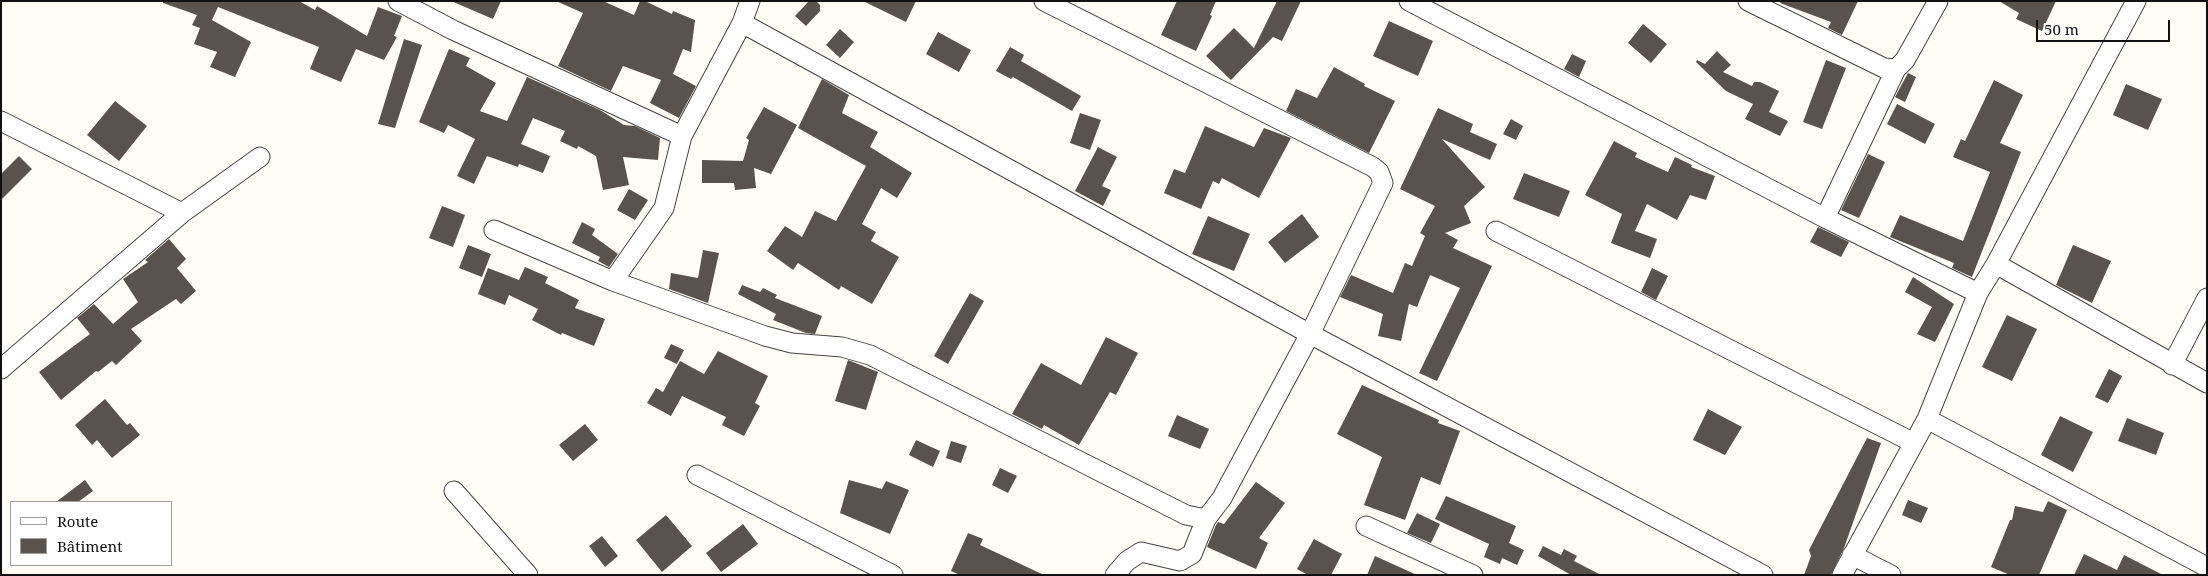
<!DOCTYPE html>
<html>
<head>
<meta charset="utf-8">
<style>
  body { margin:0 }
  #map { position:relative; width:2208px; height:576px; overflow:hidden; background:#fffdf5; font-family:"Noto Serif",serif }
  canvas { display:block }
  .frame { position:absolute; inset:0; border:2px solid #111; pointer-events:none }
  .legend { position:absolute; left:10px; top:501px; width:162px; height:65px; box-sizing:border-box; background:#fff; border:1px solid #a0a0a0; margin:0; padding:6px 9px; list-style:none; font-size:15px; color:#111 }
  .legend li { display:flex; align-items:center; gap:10px; height:25px }
  .legend b { width:25px; border:1px solid #a0a0a0 }
  .scale { position:absolute; left:2036px; top:20px; width:134px; height:22px; box-sizing:border-box; border:2px solid #111; border-top:0; padding-left:6px; font-size:15px; line-height:18px; white-space:nowrap; color:#111; -webkit-text-stroke:4px #fff; paint-order:stroke }
</style>
</head>
<body>
<div id="map">
<canvas width="2208" height="576"></canvas>
<div class="frame"></div>
<ul class="legend">
<li><b style="height:6px;background:#fff"></b>Route</li>
<li><b style="height:14px;background:#5a524d"></b>Bâtiment</li>
</ul>
<div class="scale">50 m</div>
</div>
<script>
const context = document.querySelector('canvas').getContext('2d');
context.lineJoin = 'round';
function paint(path, color) {
  context.fillStyle = color;
  context.fill(path, 'evenodd');
}
function toPath(rows) {
  const path = new Path2D();
  for (const r of rows) {
    path.moveTo(r[0], r[1]);
    for (let i = 2; i < r.length; i += 2) path.lineTo(r[i], r[i + 1]);
  }
  return path;
}
function stroke(path, color, width, dash) {
  context.strokeStyle = color;
  context.lineWidth = width;
  context.lineCap = dash ? 'butt' : 'round';
  context.setLineDash(dash || []);
  context.stroke(path);
}
paint(toPath([
  [163,1,299,1,315,10,317,6,367,36,378,7,402,16,394,36,397,37,384,60,356,49,341,82,310,69,319,47,218,7,212,20,251,42,235,77,210,67,217,52,194,44,200,28,192,25,197,15,163,3],
  [451,1,501,1,493,19],
  [556,1,603,1,634,15,640,1,645,1,672,14,673,11,695,20,691,52,683,49,673,74,696,86,679,118,650,103,661,80,623,66,611,91,558,66,583,13],
  [809,1,816,1,820,5,820,11,806,26,795,16],
  [863,1,916,1,906,22],
  [1177,1,1216,1,1210,15,1212,16,1196,51,1161,35],
  [1277,1,1301,1,1282,41,1273,37,1231,80,1206,56,1234,28,1254,48],
  [1781,1,1858,1,1842,35,1828,28,1831,22,1780,3],
  [1999,1,2056,1,2042,31,2016,19,2019,13],
  [1389,21,1433,41,1418,76,1373,56],
  [1643,24,1667,44,1651,63,1628,43],
  [840,29,854,42,840,58,826,45],
  [938,32,971,50,959,72,926,54],
  [404,39,422,45,395,128,378,124],
  [1010,47,1024,55,1021,61,1081,96,1072,111,1013,77,1011,79,996,71],
  [449,49,470,58,466,66,496,83,480,111,507,121,527,77,600,110,624,125,635,126,660,138,658,160,623,157,629,185,603,190,596,156,578,146,577,149,560,141,565,131,533,118,521,144,550,156,543,173,519,164,518,167,487,156,474,184,457,176,475,139,448,125,444,133,419,122],
  [1717,51,1731,65,1723,72,1752,86,1754,82,1760,82,1779,91,1769,112,1788,121,1780,136,1745,119,1753,104,1726,91,1696,62,1697,60,1705,64],
  [1572,54,1586,61,1579,77,1564,69],
  [1826,60,1846,68,1822,129,1803,122],
  [1334,67,1365,84,1364,86,1395,101,1369,153,1286,111,1296,89,1317,98],
  [1908,73,1916,77,1905,102,1895,97],
  [822,79,849,95,842,113,878,132,870,147,912,173,897,198,881,188,862,224,876,232,871,241,899,257,872,304,841,286,839,290,798,263,793,270,767,251,785,226,802,237,815,211,836,221,866,166,798,128],
  [1994,80,2023,95,2000,143,2021,152,1972,277,1952,268,1954,263,1890,237,1900,215,1963,241,1990,172,1953,157,1961,139,1965,141],
  [2126,84,2162,99,2148,130,2113,115],
  [115,101,147,126,119,161,87,135],
  [1897,104,1935,124,1925,144,1887,124],
  [764,107,797,125,771,174,754,168,756,188,735,190,734,183,702,183,702,160,743,161,749,140,746,138],
  [1438,108,1473,124,1470,132,1497,144,1490,160,1442,139,1485,187,1464,206,1471,223,1445,233,1458,240,1453,248,1492,266,1437,381,1419,373,1460,288,1430,275,1417,307,1409,304,1401,341,1378,336,1383,314,1340,297,1351,275,1393,293,1405,263,1412,266,1425,236,1420,233,1435,206,1400,189],
  [1080,113,1101,120,1090,150,1070,143],
  [1511,119,1523,126,1516,140,1503,134],
  [1205,126,1254,147,1264,128,1291,138,1259,198,1222,178,1219,184,1213,181,1201,209,1164,193,1174,169,1185,173],
  [1614,141,1637,153,1635,157,1668,172,1675,157,1692,165,1691,167,1715,176,1706,200,1690,195,1677,220,1647,204,1635,231,1657,239,1650,258,1611,243,1622,214,1585,195],
  [1098,147,1117,157,1102,186,1111,190,1103,206,1075,191],
  [1868,154,1885,162,1859,218,1841,210],
  [19,156,32,169,1,200,1,174],
  [1524,173,1570,191,1559,217,1513,199],
  [629,189,648,200,635,220,617,210],
  [442,206,465,215,453,247,429,238],
  [1302,214,1319,237,1285,263,1268,242],
  [1208,216,1250,234,1234,271,1192,254],
  [582,222,595,229,592,235,618,254,609,267,598,261,600,257,572,243],
  [1818,227,1849,242,1841,257,1810,242],
  [169,239,186,259,177,268,196,291,181,304,176,299,131,329,142,341,116,365,112,361,98,372,96,371,61,400,39,372,90,334,77,318,94,304,113,324,138,302,123,279,148,262,145,260],
  [468,245,491,254,482,277,459,268],
  [2073,245,2111,261,2092,303,2056,285],
  [703,250,719,253,708,303,669,289,671,273,698,278],
  [525,267,548,277,545,283,579,300,575,308,605,319,594,346,562,333,561,335,532,320,538,309,509,295,505,305,478,294,488,268,519,280],
  [1652,268,1668,276,1656,300,1641,292],
  [1913,277,1954,304,1935,342,1917,334,1932,307,1905,292],
  [742,285,760,292,763,288,777,295,775,298,822,316,815,334,806,333,773,320,776,314,738,294],
  [970,293,984,301,948,364,934,356],
  [2007,315,2037,329,2012,381,1982,367],
  [1106,337,1138,353,1116,395,1110,392,1079,445,1044,425,1042,429,1012,414,1041,363,1081,385],
  [671,344,684,350,677,364,664,358],
  [718,351,768,376,755,403,760,406,744,436,722,425,726,417,682,396,671,416,647,403,656,388,663,392,680,361,704,374],
  [848,360,878,372,866,410,835,401],
  [2109,369,2122,376,2108,403,2095,397],
  [1362,385,1439,420,1438,423,1460,431,1440,485,1421,477,1405,520,1364,505,1382,457,1337,434],
  [105,399,127,425,130,423,140,435,112,458,97,440,92,445,75,425],
  [1708,409,1742,427,1725,455,1693,440],
  [1177,415,1209,429,1200,449,1168,436],
  [2060,416,2093,432,2073,472,2041,455],
  [2127,418,2164,433,2156,455,2118,441],
  [585,424,598,440,573,461,559,445],
  [1867,438,1881,443,1844,548,1831,575,1804,575,1811,556,1809,550],
  [916,440,940,451,933,467,909,455],
  [951,441,967,446,961,463,946,458],
  [1000,468,1017,476,1008,493,992,485],
  [85,480,93,491,78,502,56,502],
  [849,480,882,489,886,481,909,490,890,534,840,513],
  [1256,482,1285,503,1259,538,1268,543,1256,569,1207,547,1216,525,1218,522,1224,524],
  [1446,496,1516,526,1509,543,1524,550,1517,565,1502,558,1500,564,1484,557,1489,544,1435,519],
  [1908,500,1928,508,1921,523,1902,515],
  [2048,501,2067,510,2039,575,2010,575,1991,567,2010,520,2012,520,2015,506,2043,512],
  [1417,513,1440,524,1431,543,1407,533],
  [666,515,692,546,662,572,636,540],
  [743,524,758,544,721,572,706,553],
  [968,533,983,539,980,545,1044,575,960,575,951,571],
  [602,536,618,556,605,567,589,546],
  [1314,539,1342,554,1331,575,1308,575,1297,569],
  [1543,546,1561,555,1564,549,1577,556,1574,561,1601,575,1571,575,1538,556],
  [2084,554,2117,570,2124,555,2163,575,2074,575],
  [1375,556,1417,575,1367,575]
]), '#5a524d');
const minor = toPath([
  [398,1,453,30,682,136],
  [1044,1,1373,167,1379,172,1383,183,1310,334,1222,498,1206,519,1192,554,1180,561,1141,552,1127,561,1115,575],
  [1409,1,1825,218,1978,293],
  [1748,1,1884,68,1896,69,1905,60,1938,1],
  [742,23,1310,334,1763,575],
  [1,121,182,213],
  [1825,218,1896,69],
  [494,230,613,281,765,336,792,343,842,347,870,355,1186,515,1206,519],
  [1496,231,1914,443],
  [1996,264,2207,383],
  [613,281,664,208,682,136,742,23,750,1],
  [2172,365,2207,298],
  [1,369,182,213,260,157],
  [1927,419,2207,567],
  [697,475,893,575],
  [454,491,528,575],
  [1366,526,1473,575],
  [1852,555,1891,575],
  [1842,575,1927,419,1978,293,1996,264,2136,1]
]);
stroke(minor, '#444', 21);
stroke(minor, '#fff', 19);
</script>
</body>
</html>
